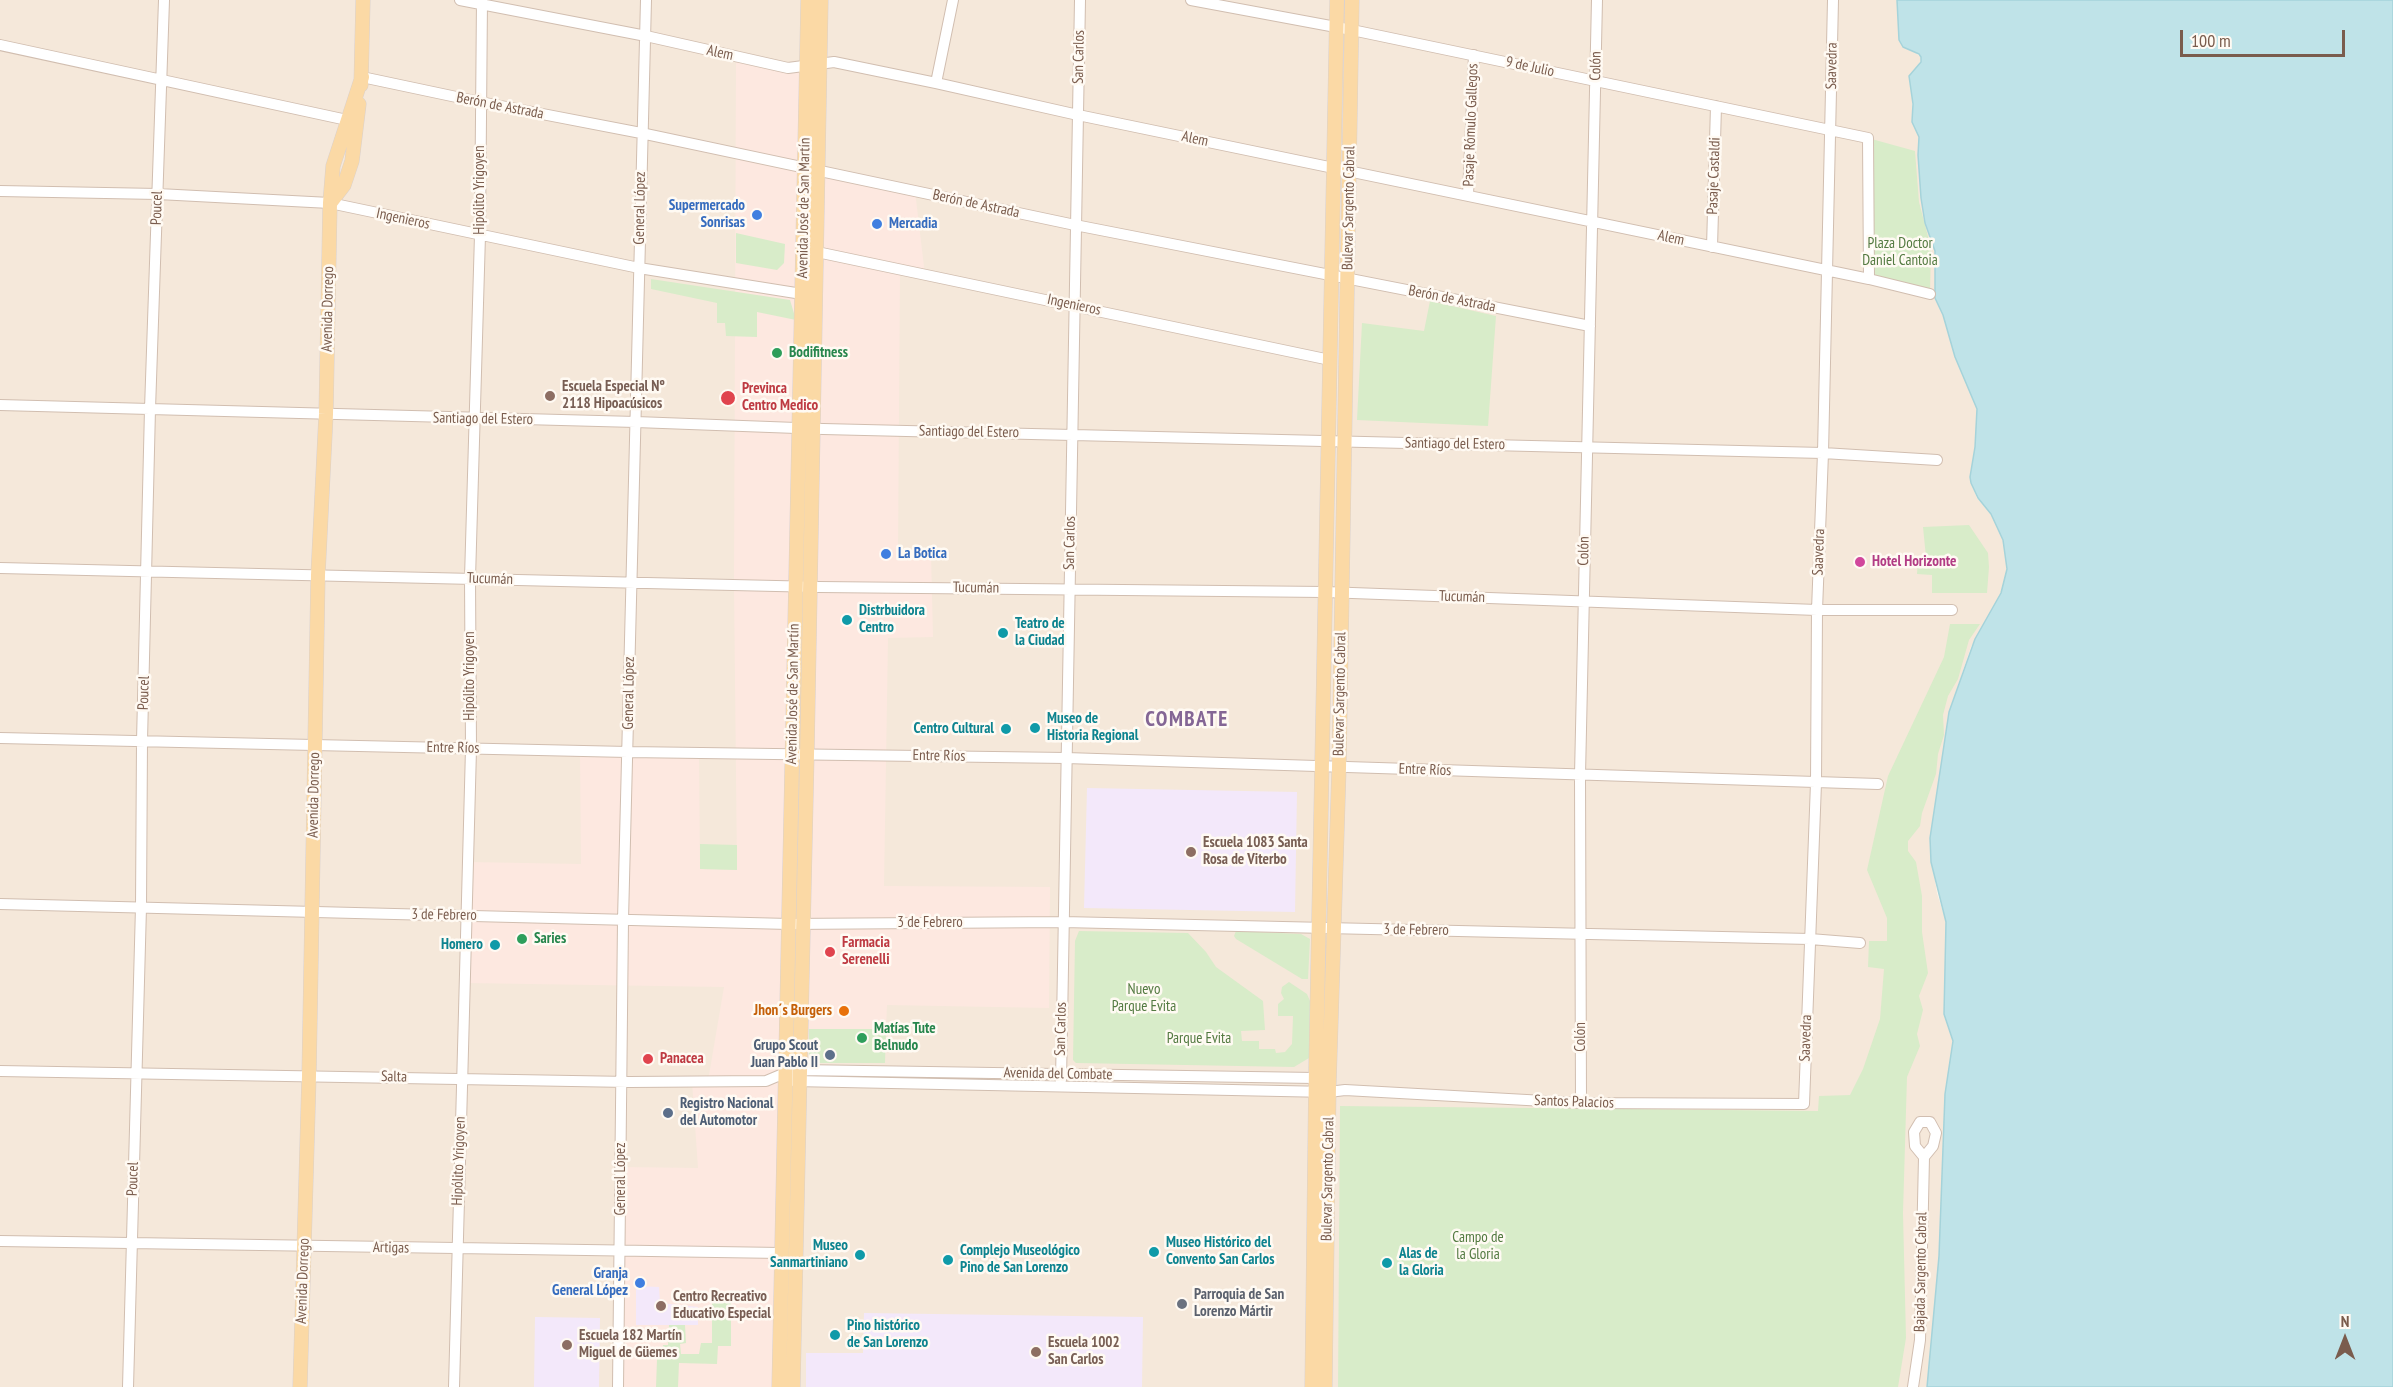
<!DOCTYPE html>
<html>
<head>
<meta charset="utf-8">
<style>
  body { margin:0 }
  #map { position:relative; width:2393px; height:1387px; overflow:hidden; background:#fdf6ec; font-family:"PT Sans Narrow",sans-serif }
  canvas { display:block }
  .north { position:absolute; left:2315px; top:1309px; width:60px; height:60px; -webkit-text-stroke:4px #fffaf3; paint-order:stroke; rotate:0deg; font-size:16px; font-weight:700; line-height:24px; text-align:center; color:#7a5c4d }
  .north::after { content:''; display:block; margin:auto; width:21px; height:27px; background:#7a5c4d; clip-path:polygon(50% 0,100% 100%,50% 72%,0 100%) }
  .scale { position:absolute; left:2180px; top:30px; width:165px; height:27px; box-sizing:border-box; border:3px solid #7a5c4d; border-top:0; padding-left:8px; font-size:18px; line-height:21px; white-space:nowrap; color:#7a5c4d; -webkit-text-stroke:4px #fffaf3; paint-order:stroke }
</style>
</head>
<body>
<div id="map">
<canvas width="2393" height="1387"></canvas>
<div class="north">N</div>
<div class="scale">100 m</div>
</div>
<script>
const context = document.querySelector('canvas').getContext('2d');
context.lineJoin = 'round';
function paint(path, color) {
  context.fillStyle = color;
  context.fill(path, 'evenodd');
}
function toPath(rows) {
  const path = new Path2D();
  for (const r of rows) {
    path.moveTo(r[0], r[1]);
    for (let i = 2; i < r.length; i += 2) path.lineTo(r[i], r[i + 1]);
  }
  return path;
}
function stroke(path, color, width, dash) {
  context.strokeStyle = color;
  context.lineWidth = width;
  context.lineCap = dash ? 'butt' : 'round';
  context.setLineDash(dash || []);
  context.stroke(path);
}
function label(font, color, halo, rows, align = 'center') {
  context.font = font + ' "PT Sans Narrow",sans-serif';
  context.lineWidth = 5;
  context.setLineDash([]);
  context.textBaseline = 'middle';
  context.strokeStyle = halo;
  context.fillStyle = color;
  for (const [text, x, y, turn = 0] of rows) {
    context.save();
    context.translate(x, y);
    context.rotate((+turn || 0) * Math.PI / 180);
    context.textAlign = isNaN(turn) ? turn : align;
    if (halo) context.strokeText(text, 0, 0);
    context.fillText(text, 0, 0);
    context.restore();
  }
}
paint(toPath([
  [0,0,1897,0,1899,41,1921,57,1912,95,1912,114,1919,137,1918,155,1921,198,1925,223,1935,251,1935,298,1943,315,1955,357,1977,409,1975,447,1970,477,1971,483,1977,498,1991,514,2003,540,2007,569,2001,593,1971,647,1949,712,1930,848,1937,893,1946,922,1944,1014,1953,1041,1945,1094,1939,1256,1927,1387,0,1387]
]), '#f5e8da');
paint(toPath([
  [736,62,806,71,804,169,915,191,925,275,900,270,898,551,931,554,933,637,888,638,884,886,1050,887,1049,1008,887,1005,886,1029,809,1029,787,1024,779,1387,623,1387,621,1167,698,1168,692,1082,708,1081,724,987,465,983,468,862,581,864,580,751,699,752,700,869,737,870,734,585]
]), '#fde8e0');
paint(toPath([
  [1087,788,1297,792,1295,912,1084,908],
  [636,1286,659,1287,660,1303,698,1307,698,1325,636,1325],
  [864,1313,1143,1317,1142,1387,806,1387,806,1353,863,1353],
  [535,1317,600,1318,599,1387,534,1387]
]), '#f3e8fa');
paint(toPath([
  [1868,138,1915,151,1919,202,1931,248,1930,294,1869,279],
  [736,233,785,244,784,263,777,270,736,263],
  [651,279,790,300,796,320,757,312,757,337,726,336,725,323,717,323,717,303,651,289],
  [1430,301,1496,316,1488,426,1357,420,1362,323,1424,331],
  [1969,525,1988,553,1989,567,1987,593,1932,593,1932,575,1917,574,1918,558,1926,557,1923,527],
  [1950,624,1980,624,1969,640,1958,679,1948,696,1943,715,1944,735,1938,754,1936,774,1922,813,1920,826,1908,841,1908,851,1916,862,1922,896,1922,932,1928,973,1919,996,1923,1010,1917,1034,1920,1046,1907,1077,1903,1213,1906,1338,1898,1387,1338,1387,1340,1106,1818,1111,1819,1096,1850,1095,1863,1069,1880,1019,1884,969,1868,967,1869,941,1887,941,1887,918,1867,870,1888,776,1944,657],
  [700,844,737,845,737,870,700,869],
  [1079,931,1188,933,1206,952,1216,967,1263,1001,1265,1030,1241,1031,1242,1041,1259,1041,1259,1049,1275,1049,1276,1053,1285,1052,1292,1044,1293,1016,1278,1016,1278,1004,1284,999,1281,993,1282,987,1289,982,1307,994,1310,1001,1309,1058,1294,1067,1076,1063,1073,1060,1075,941],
  [1236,931,1301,934,1310,939,1308,979,1302,979,1236,939,1234,936],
  [809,1029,886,1029,885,1063,815,1063,809,1055],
  [712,1299,731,1300,731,1346,718,1346,717,1364,679,1363,678,1387,656,1387,657,1359,661,1358,663,1345,668,1345,669,1325,685,1325,686,1343,680,1344,681,1354,699,1354,701,1343,712,1343]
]), '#d8ecc9');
const water = toPath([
  [1897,0,2393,0,2393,1387,1927,1387,1939,1256,1945,1094,1953,1041,1944,1014,1946,922,1931,862,1930,838,1949,712,1975,639,2001,593,2007,569,2003,540,1991,514,1978,498,1971,483,1970,477,1975,447,1977,409,1955,357,1943,315,1935,298,1935,251,1925,223,1921,198,1918,155,1919,137,1912,122,1913,104,1909,76,1921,62,1921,57,1919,54,1903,47,1899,40,1897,0]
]);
paint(water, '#bfe3e8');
stroke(water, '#a5d3da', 1.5);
const minor = toPath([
  [460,0,646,36,788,68,834,62,936,83,1078,115,1869,279,1930,294],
  [1191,0,1352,30,1868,138,1869,279],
  [0,45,347,120,349,127],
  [362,77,480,102,641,133,1075,225,1590,326],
  [936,83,953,0],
  [0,191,158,194,330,203,639,268,802,294],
  [1468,195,1474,55],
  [1712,247,1716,106],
  [817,252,1330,360],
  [0,405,636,422,823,429,1823,453,1937,460],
  [0,568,819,587,1325,592,1817,610,1952,610],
  [0,738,628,752,1066,758,1878,784],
  [0,904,789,924,1063,922,1810,939,1860,943],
  [0,1071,629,1082,766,1081,785,1073,800,1070,1315,1078,1323,1081],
  [1061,1080,1080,0],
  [794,1081,1329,1092,1345,1090,1581,1103,1804,1104,1816,783,1817,610,1823,453,1833,0],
  [1581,1103,1580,775,1597,0],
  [0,1241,781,1253],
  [128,1387,141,907,142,741,150,409,164,0],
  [454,1387,471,749,470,578,480,235,482,0],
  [618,1387,623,920,646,0],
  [1913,1387,1920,1340,1924,1157,1933,1146,1936,1133,1930,1122,1920,1122,1914,1132,1915,1146,1924,1157]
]);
const major = toPath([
  [361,85,363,0],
  [331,202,344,185,352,161,359,104],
  [300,1387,309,1076,318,575,326,414,330,203,333,166,362,77],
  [779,1387,808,0],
  [793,1387,807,754,821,0],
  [1312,1387,1316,1065,1337,0],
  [1325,1387,1329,1084,1339,768,1352,0]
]);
stroke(minor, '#d1beb0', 12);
stroke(major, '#dad1cd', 15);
stroke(minor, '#fff', 10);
stroke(major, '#fbd9a5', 14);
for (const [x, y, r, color] of [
  [757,215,6,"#3f7fe0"],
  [877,224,6,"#3f7fe0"],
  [777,353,6,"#2e9e5b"],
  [550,396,6,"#8d6e63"],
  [728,398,8,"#e0444e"],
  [886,554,6,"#3f7fe0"],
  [1860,562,6,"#d1479c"],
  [847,620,6,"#0f9aa8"],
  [1003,633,6,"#0f9aa8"],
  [1035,728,6,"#0f9aa8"],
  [1006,729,6,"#0f9aa8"],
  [1191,852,6,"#8d6e63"],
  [522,939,6,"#2e9e5b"],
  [495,945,6,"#0f9aa8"],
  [830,952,6,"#e0444e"],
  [844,1011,6,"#e8710a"],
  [862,1038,6,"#2e9e5b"],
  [830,1055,6,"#5c6f8a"],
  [648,1059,6,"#e0444e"],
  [668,1113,6,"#5c6f8a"],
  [1154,1252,6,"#0f9aa8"],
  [860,1255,6,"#0f9aa8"],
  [948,1260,6,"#0f9aa8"],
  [1387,1263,6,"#0f9aa8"],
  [640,1283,6,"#3f7fe0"],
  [1182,1304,6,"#6b7280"],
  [661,1306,6,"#8d6e63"],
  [835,1335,6,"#0f9aa8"],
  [567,1345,6,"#8d6e63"],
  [1036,1352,6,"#8d6e63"]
]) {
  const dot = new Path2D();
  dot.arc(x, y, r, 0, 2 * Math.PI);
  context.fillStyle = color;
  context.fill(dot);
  stroke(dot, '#fffaf3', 2);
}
label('15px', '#7a5c4d', '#fffaf3', [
  ["Alem",720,53,12],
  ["San Carlos",1079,57,-89],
  ["Colón",1596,66,-89],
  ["Saavedra",1832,66,-89],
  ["9 de Julio",1530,67,12],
  ["Berón de Astrada",500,106,11],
  ["Pasaje Rómulo Gallegos",1471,125,-88],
  ["Alem",1195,139,12],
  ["Pasaje Castaldi",1714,176,-88],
  ["Hipólito Yrigoyen",480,190,-90],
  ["Berón de Astrada",976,204,12],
  ["Poucel",157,208,-88],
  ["General López",640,208,-89],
  ["Avenida José de San Martín",804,208,-89],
  ["Bulevar Sargento Cabral",1349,208,-89],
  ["Ingenieros",403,219,12],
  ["Alem",1671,238,12],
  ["Berón de Astrada",1452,299,11],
  ["Ingenieros",1074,305,12],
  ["Avenida Dorrego",328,309,-89],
  ["Santiago del Estero",483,419,1],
  ["Santiago del Estero",969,432,1],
  ["Santiago del Estero",1455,444,1],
  ["San Carlos",1070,543,-89],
  ["Colón",1584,551,-89],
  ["Saavedra",1819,552,-88],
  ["Tucumán",490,579,2],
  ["Tucumán",976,588,1],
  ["Tucumán",1462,597,2],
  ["Hipólito Yrigoyen",470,676,-90],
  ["Poucel",144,693,-88],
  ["General López",629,693,-89],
  ["Avenida José de San Martín",793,694,-89],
  ["Bulevar Sargento Cabral",1340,694,-89],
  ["Entre Ríos",453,748,1],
  ["Entre Ríos",939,756,1],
  ["Entre Ríos",1425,770,2],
  ["Avenida Dorrego",314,795,-89],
  ["3 de Febrero",444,915,1],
  ["3 de Febrero",930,923],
  ["3 de Febrero",1416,930,1],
  ["San Carlos",1061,1029,-89],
  ["Colón",1581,1037,-90],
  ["Saavedra",1806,1038,-88],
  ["Avenida del Combate",1058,1074,1],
  ["Salta",394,1077,1],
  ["Santos Palacios",1574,1102,2],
  ["Hipólito Yrigoyen",459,1161,-88],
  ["Poucel",133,1179,-88],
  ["General López",621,1179,-90],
  ["Bulevar Sargento Cabral",1328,1179,-89],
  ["Artigas",391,1248,1],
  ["Bajada Sargento Cabral",1921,1272,-89],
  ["Avenida Dorrego",303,1281,-88]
]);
label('bold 15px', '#366cbe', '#fffaf3', [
  ["Supermercado",745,206],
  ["Sonrisas",745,223],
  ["Mercadia",889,224,"left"],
  ["La Botica",898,554,"left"],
  ["Granja",628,1274],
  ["General López",628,1291]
], 'right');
label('15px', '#537a41', '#fffaf3', [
  ["Plaza Doctor",1900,244],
  ["Daniel Cantoia",1900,261],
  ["Nuevo",1144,990],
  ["Parque Evita",1144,1007],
  ["Parque Evita",1199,1039],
  ["Campo de",1478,1238],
  ["la Gloria",1478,1255]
]);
label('bold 15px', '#27864d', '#fffaf3', [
  ["Bodifitness",789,353],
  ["Saries",534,939],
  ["Matías Tute",874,1029],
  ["Belnudo",874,1046]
], 'left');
label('bold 15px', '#785e54', '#fffaf3', [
  ["Escuela Especial Nº",562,387],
  ["2118 Hipoacúsicos",562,404],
  ["Escuela 1083 Santa",1203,843],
  ["Rosa de Viterbo",1203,860],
  ["Centro Recreativo",673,1297],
  ["Educativo Especial",673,1314],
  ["Escuela 182 Martín",579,1336],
  ["Miguel de Güemes",579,1353],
  ["Escuela 1002",1048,1343],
  ["San Carlos",1048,1360]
], 'left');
label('bold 15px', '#be3a42', '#fffaf3', [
  ["Previnca",742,389],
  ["Centro Medico",742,406],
  ["Farmacia",842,943],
  ["Serenelli",842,960],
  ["Panacea",660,1059]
], 'left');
label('bold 15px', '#b23c85', '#fffaf3', [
  ["Hotel Horizonte",1872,562]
], 'left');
label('bold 15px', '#0d838f', '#fffaf3', [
  ["Distrbuidora",859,611],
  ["Centro",859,628],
  ["Teatro de",1015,624],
  ["la Ciudad",1015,641],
  ["Museo de",1047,719],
  ["Historia Regional",1047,736],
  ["Centro Cultural",994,729,"right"],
  ["Homero",483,945,"right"],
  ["Museo Histórico del",1166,1243],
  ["Convento San Carlos",1166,1260],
  ["Museo",848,1246,"right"],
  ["Sanmartiniano",848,1263,"right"],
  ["Complejo Museológico",960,1251],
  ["Pino de San Lorenzo",960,1268],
  ["Alas de",1399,1254],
  ["la Gloria",1399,1271],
  ["Pino histórico",847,1326],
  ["de San Lorenzo",847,1343]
], 'left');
label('bold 15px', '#c56008', '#fffaf3', [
  ["Jhon´s Burgers",832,1011]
], 'right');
label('bold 15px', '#4e5e75', '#fffaf3', [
  ["Grupo Scout",818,1046],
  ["Juan Pablo II",818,1063],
  ["Registro Nacional",680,1104,"left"],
  ["del Automotor",680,1121,"left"]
], 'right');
label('bold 15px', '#5b616d', '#fffaf3', [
  ["Parroquia de San",1194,1295],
  ["Lorenzo Mártir",1194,1312]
], 'left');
context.letterSpacing = '1.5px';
label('bold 21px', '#846695', '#fffaf3', [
  ["COMBATE",1187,720]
]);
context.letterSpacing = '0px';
</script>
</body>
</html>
